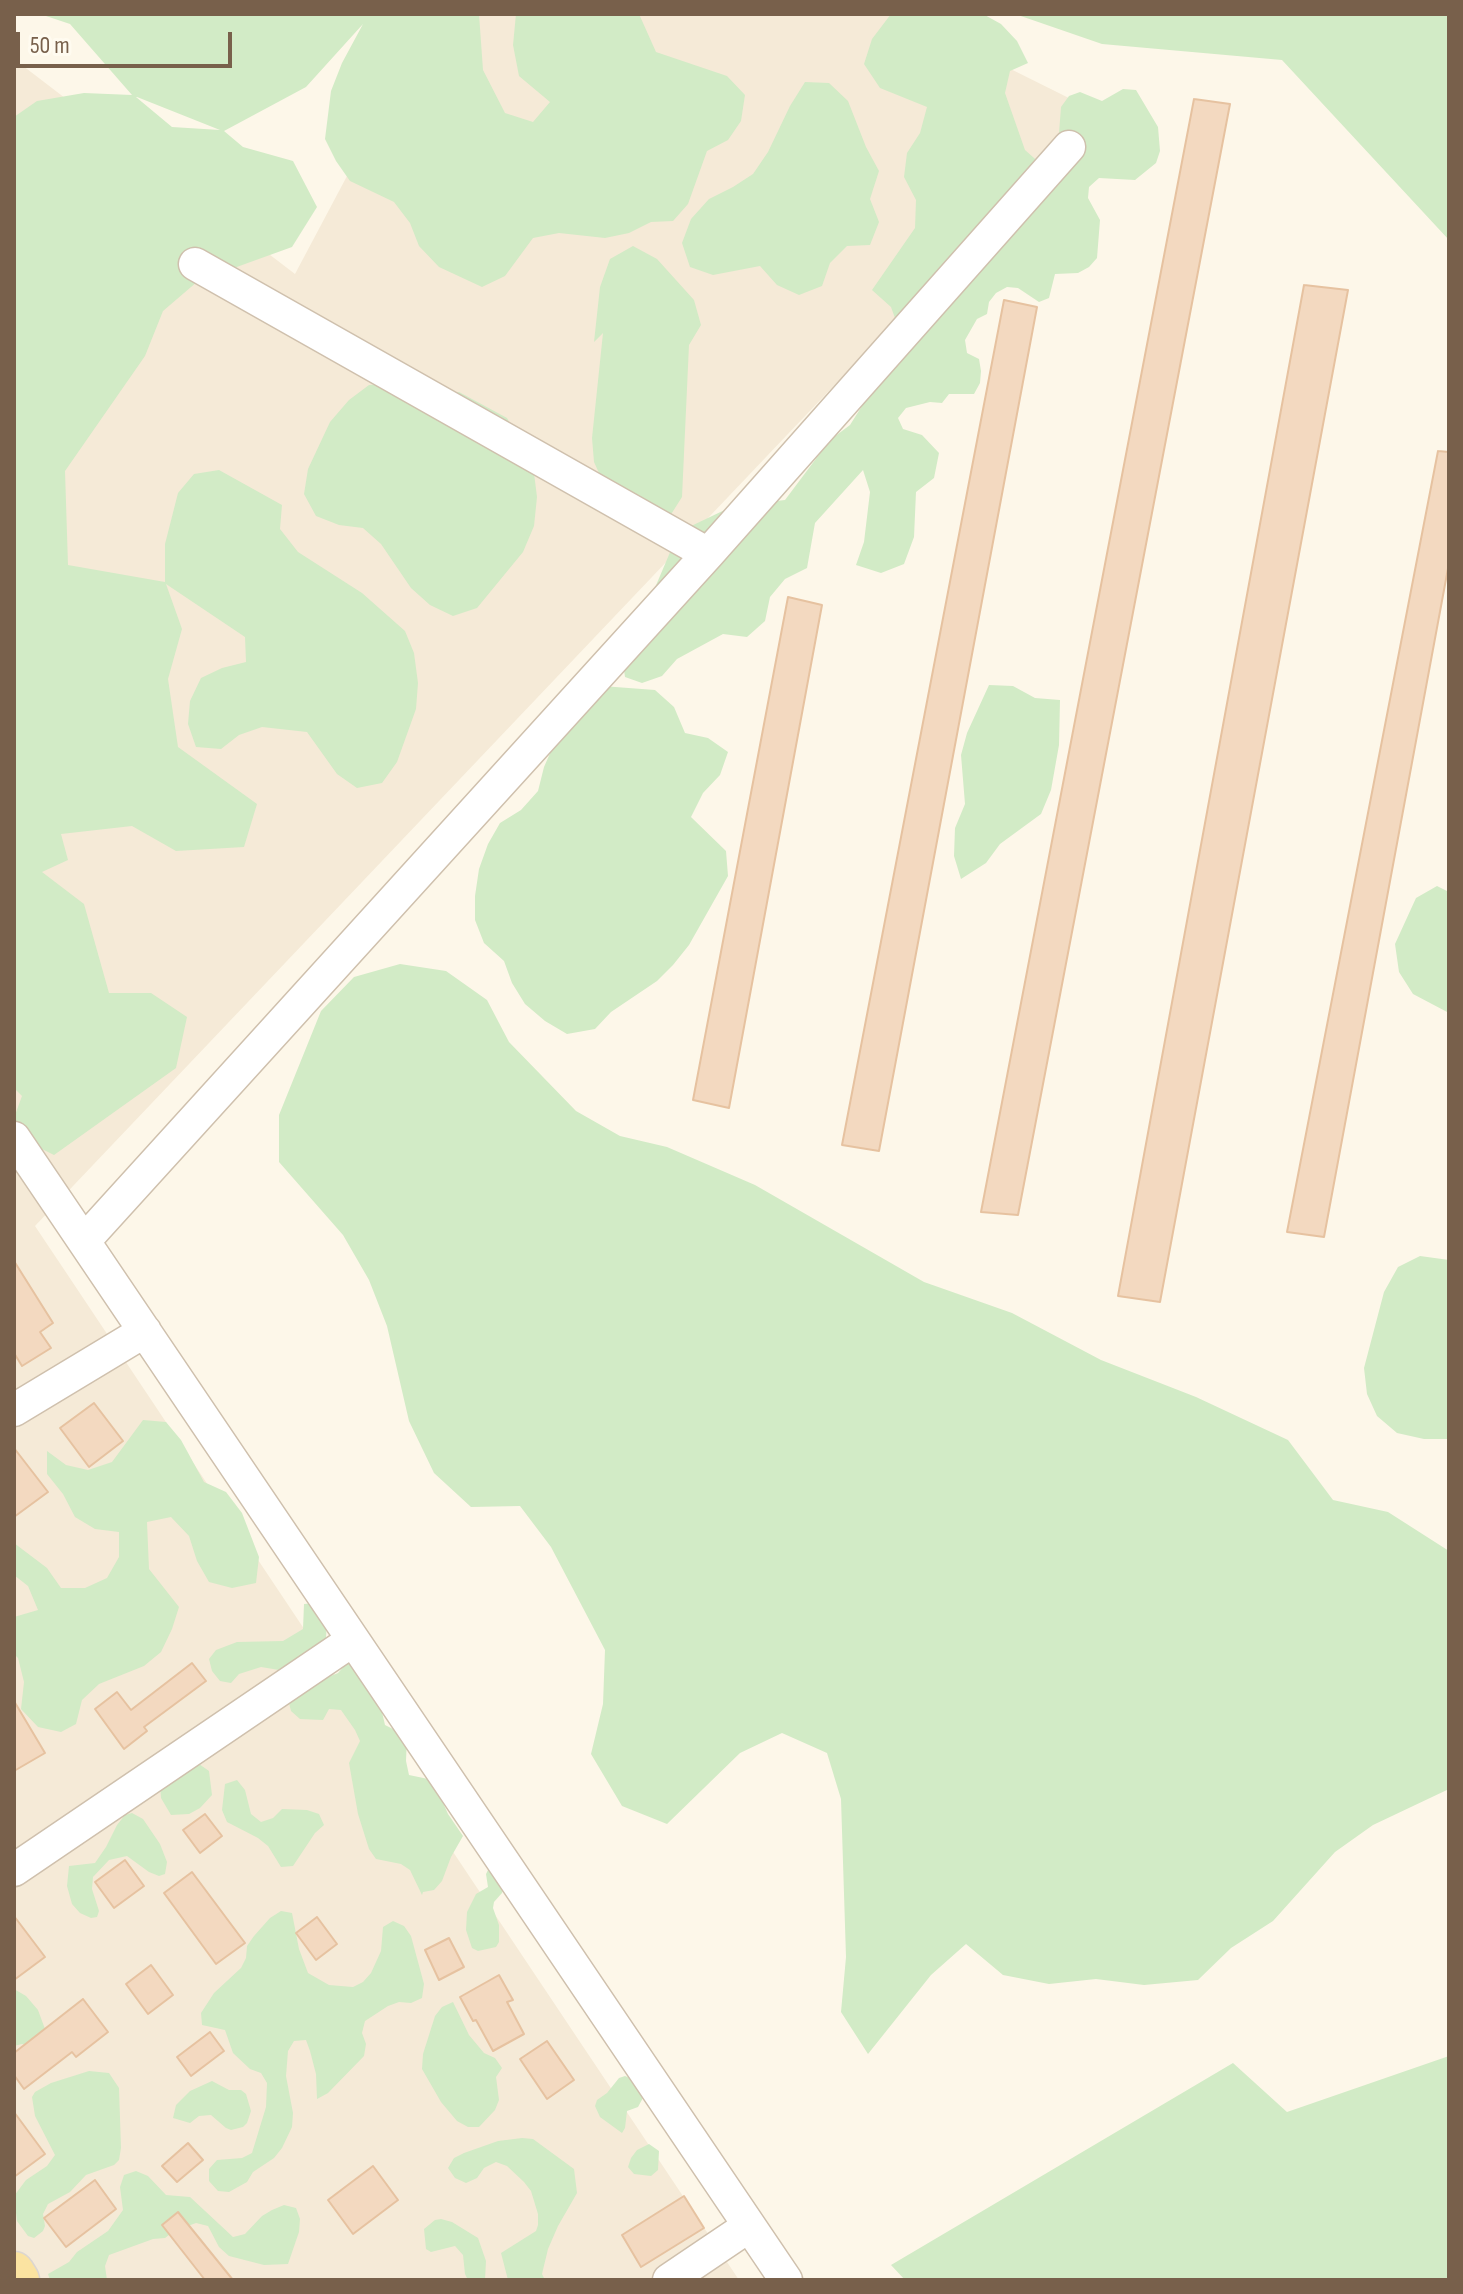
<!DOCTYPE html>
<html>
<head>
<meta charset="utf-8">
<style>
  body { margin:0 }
  #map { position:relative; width:1463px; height:2294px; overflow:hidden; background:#fdf7e9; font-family:"Sofia Sans Condensed",sans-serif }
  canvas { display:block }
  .frame { position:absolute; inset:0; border:16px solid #78604b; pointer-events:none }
  .scale { position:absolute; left:16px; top:32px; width:216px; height:36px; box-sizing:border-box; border:4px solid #78604b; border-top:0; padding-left:10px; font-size:24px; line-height:28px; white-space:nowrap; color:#78604b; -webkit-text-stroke:6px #fffbf0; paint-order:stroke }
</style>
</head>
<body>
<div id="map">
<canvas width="1463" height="2294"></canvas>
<div class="frame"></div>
<div class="scale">50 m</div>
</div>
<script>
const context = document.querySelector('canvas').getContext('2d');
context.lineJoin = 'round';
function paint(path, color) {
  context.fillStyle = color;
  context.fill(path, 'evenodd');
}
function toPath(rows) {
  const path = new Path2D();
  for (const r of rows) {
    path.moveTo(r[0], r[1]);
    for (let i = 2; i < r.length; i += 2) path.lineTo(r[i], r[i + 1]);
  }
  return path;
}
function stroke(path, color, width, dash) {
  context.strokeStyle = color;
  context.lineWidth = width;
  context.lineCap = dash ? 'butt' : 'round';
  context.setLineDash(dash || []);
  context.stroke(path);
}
paint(toPath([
  [433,14,900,14,1095,111,35,1226,739,2280,14,2280,14,59,295,274]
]), '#f5ead7');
paint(toPath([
  [40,14,479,14,483,70,505,113,533,122,550,102,519,76,513,45,516,14,639,14,656,52,727,76,745,95,741,121,728,140,707,151,688,204,673,221,651,222,629,233,605,238,559,233,533,238,505,276,482,287,439,267,419,246,410,223,394,202,350,181,336,161,325,139,331,91,342,63,363,24,306,87,224,131,243,147,293,161,317,207,292,247,198,281,163,311,145,356,65,471,68,565,165,582,165,544,178,493,194,474,219,470,282,505,280,529,298,552,362,593,405,631,414,653,418,683,416,709,397,762,382,783,357,788,337,774,307,732,262,727,239,735,221,749,196,747,188,724,190,701,201,678,222,668,246,662,245,637,166,584,182,629,168,679,178,747,257,804,244,847,176,851,132,826,61,834,68,860,42,872,84,904,109,993,151,993,187,1017,176,1068,54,1155,14,1135,14,1118,22,1096,14,1088,14,117,37,101,84,93,132,95,70,24],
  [136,97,137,97,220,130,172,127],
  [891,14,983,14,1001,24,1017,41,1028,63,1010,71,1005,93,1025,150,1043,166,1059,133,1061,107,1069,96,1080,92,1102,101,1123,89,1136,90,1158,127,1160,151,1156,163,1135,180,1099,178,1089,187,1088,198,1100,220,1097,258,1089,267,1078,273,1055,274,1049,298,1039,302,1018,288,1007,287,996,293,989,302,987,314,977,319,965,340,967,353,979,359,981,371,980,383,974,394,949,394,942,403,930,402,906,408,898,418,903,429,922,435,939,453,934,478,916,492,914,537,904,564,881,573,856,565,864,542,870,492,863,470,815,523,807,568,785,579,770,597,765,621,747,637,723,634,677,659,662,676,642,683,625,677,623,663,671,550,687,528,733,506,785,500,830,440,850,425,879,379,899,329,891,307,872,290,915,228,916,200,904,177,907,153,920,133,927,107,880,88,864,64,872,39],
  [1015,14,1449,14,1449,240,1282,60,1102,44],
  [805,82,829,83,848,101,866,147,879,171,870,199,879,222,870,245,847,246,830,263,822,286,799,295,777,285,760,266,713,275,690,267,682,243,691,219,709,199,733,187,753,174,768,152,790,106],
  [633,246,657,259,694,300,701,325,689,345,682,497,670,516,604,484,594,462,592,438,603,333,594,342,600,287,610,259],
  [393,383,436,398,459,392,507,418,533,465,537,497,534,526,523,552,477,608,453,616,430,605,411,588,381,544,363,528,339,525,316,516,304,494,308,469,330,422,349,400,369,385],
  [989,685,1013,686,1035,698,1060,700,1059,745,1051,790,1041,814,1000,844,986,863,961,879,954,856,955,828,965,804,961,755,967,733],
  [602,686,655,690,674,707,685,733,708,738,728,752,720,775,703,793,691,817,726,851,728,876,689,945,673,965,657,981,611,1012,595,1029,567,1034,545,1021,525,1004,512,983,504,961,484,943,475,920,475,896,479,869,488,844,500,823,521,810,538,791,544,767,555,742],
  [1437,886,1449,892,1449,1013,1413,994,1399,972,1395,944,1416,898],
  [400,964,446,971,487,1000,509,1042,576,1111,620,1136,667,1147,755,1185,924,1282,1012,1313,1101,1360,1196,1397,1288,1440,1333,1500,1388,1512,1449,1551,1449,1789,1373,1825,1335,1852,1273,1921,1231,1948,1198,1980,1144,1985,1096,1979,1049,1984,1003,1975,966,1944,931,1975,868,2054,841,2012,846,1957,841,1799,827,1753,782,1733,740,1753,667,1824,622,1806,591,1754,603,1704,605,1650,551,1547,520,1506,471,1507,434,1473,409,1421,387,1326,369,1280,343,1235,279,1162,279,1115,321,1011,354,977],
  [1420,1256,1449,1260,1447,1439,1424,1439,1397,1433,1377,1416,1367,1394,1364,1368,1384,1292,1398,1267],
  [143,1420,166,1422,181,1440,204,1482,226,1492,242,1513,259,1557,256,1583,232,1588,209,1582,197,1561,189,1536,171,1517,147,1522,149,1569,179,1607,172,1629,161,1652,144,1666,99,1684,82,1700,76,1724,61,1732,38,1727,21,1709,24,1682,18,1658,14,1654,14,1617,38,1610,28,1586,14,1575,14,1543,47,1568,61,1588,85,1588,107,1578,119,1557,119,1532,95,1529,75,1517,63,1494,47,1474,47,1451,66,1465,88,1470,112,1462],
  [316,1603,327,1624,325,1650,297,1673,261,1667,239,1674,231,1683,220,1681,212,1671,209,1659,216,1650,237,1642,283,1641,303,1629,304,1604],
  [357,1660,388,1701,382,1712,385,1725,407,1736,406,1761,409,1775,433,1780,448,1814,463,1836,451,1857,442,1881,434,1890,423,1892,422,1895,410,1870,401,1864,376,1859,369,1849,358,1814,349,1763,360,1741,355,1730,341,1710,329,1709,323,1720,300,1719,291,1711,288,1699,300,1681,326,1678,338,1673,346,1664],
  [199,1764,209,1771,212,1795,200,1808,189,1814,171,1815,161,1798,160,1785],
  [237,1780,245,1790,251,1814,261,1822,273,1818,282,1809,307,1810,319,1814,324,1825,315,1833,293,1866,281,1867,268,1846,258,1838,227,1822,222,1810,225,1784],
  [132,1813,143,1819,160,1844,167,1862,165,1874,159,1876,149,1872,127,1856,109,1860,93,1877,92,1889,99,1911,97,1917,91,1918,80,1913,72,1904,67,1886,69,1866,95,1863,106,1847,117,1825,125,1815],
  [491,1864,504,1887,502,1893,494,1902,493,1908,499,1925,499,1942,496,1947,478,1951,472,1948,466,1930,467,1912,476,1894,488,1887,486,1874],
  [281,1911,292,1913,299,1949,308,1973,329,1985,353,1987,363,1982,371,1973,381,1951,383,1927,393,1921,404,1926,411,1936,424,1984,422,1998,411,2003,399,2002,388,2006,365,2021,362,2033,366,2044,364,2056,328,2093,317,2099,316,2074,310,2051,306,2040,294,2041,288,2051,286,2076,293,2113,292,2127,282,2148,274,2158,253,2172,247,2182,229,2192,218,2191,209,2181,209,2169,217,2160,242,2158,252,2153,266,2107,267,2083,261,2073,250,2069,233,2053,225,2030,202,2025,201,2013,214,1993,241,1968,246,1958,247,1946,254,1936,270,1918],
  [14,1989,26,1996,38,2010,45,2029,46,2047,22,2044,14,2046],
  [453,2002,469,2035,484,2053,495,2058,502,2068,496,2077,499,2100,495,2110,479,2127,468,2127,457,2121,441,2102,422,2069,423,2054,435,2016,442,2007],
  [1449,2056,1449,2280,905,2280,891,2265,1233,2063,1287,2112],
  [89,2071,109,2073,119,2088,121,2148,119,2160,114,2165,86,2175,70,2192,48,2204,43,2214,45,2226,43,2231,34,2238,28,2236,17,2221,14,2196,26,2180,47,2166,55,2155,35,2116,32,2097,35,2092,51,2083],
  [625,2076,637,2081,644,2096,638,2107,627,2111,625,2128,622,2133,600,2117,595,2106,597,2100,607,2093,619,2078],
  [212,2081,229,2090,241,2090,246,2094,251,2111,247,2123,243,2127,231,2130,226,2128,211,2115,199,2116,190,2123,173,2118,176,2105,190,2091],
  [522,2138,533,2139,574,2169,577,2193,558,2226,548,2249,542,2274,545,2280,508,2280,501,2253,536,2231,538,2225,538,2214,531,2191,524,2182,507,2166,496,2162,484,2168,477,2178,466,2183,455,2178,448,2168,454,2158,464,2153,498,2141],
  [649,2144,659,2151,658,2170,651,2176,634,2174,628,2167,631,2158,637,2150],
  [136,2171,148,2176,166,2195,190,2197,233,2237,245,2234,262,2216,272,2210,284,2205,296,2208,300,2219,299,2232,288,2264,264,2265,229,2256,219,2247,208,2226,196,2223,174,2231,165,2238,153,2239,109,2255,105,2266,107,2280,50,2280,48,2274,69,2262,77,2252,108,2231,123,2210,120,2187,124,2175],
  [441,2219,452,2222,478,2238,486,2261,485,2280,468,2280,465,2274,463,2255,455,2246,431,2252,426,2249,424,2229,435,2220]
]), '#d2ebc6');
const building = toPath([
  [1194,99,1230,104,1018,1215,981,1212,1194,99],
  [1304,285,1348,290,1160,1302,1118,1296,1304,285],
  [1004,300,1037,307,879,1151,842,1145,1004,300],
  [1438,451,1449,452,1449,563,1324,1237,1287,1232,1438,451],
  [788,597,822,605,729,1108,693,1100,788,597],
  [14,1261,53,1323,40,1332,51,1348,22,1366,14,1353,14,1261],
  [94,1403,123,1441,89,1467,60,1428,94,1403],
  [14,1448,48,1492,14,1517,14,1448],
  [192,1663,206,1681,144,1727,147,1731,124,1749,95,1709,117,1692,131,1710,192,1663],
  [14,1701,45,1753,14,1771,14,1701],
  [205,1814,222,1836,200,1853,183,1830,205,1814],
  [125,1860,144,1886,114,1908,95,1882,125,1860],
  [192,1872,245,1943,216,1964,164,1893,192,1872],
  [14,1916,45,1957,14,1980,14,1916],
  [317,1917,337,1944,316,1960,296,1933,317,1917],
  [449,1938,464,1967,439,1980,425,1950,449,1938],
  [151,1965,173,1995,148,2014,126,1984,151,1965],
  [499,1975,513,2000,507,2002,524,2034,493,2051,476,2020,473,2021,460,1997,499,1975],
  [83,1999,108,2032,76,2057,72,2052,24,2089,14,2075,14,2053,83,1999],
  [210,2032,224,2051,191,2076,177,2057,210,2032],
  [547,2041,574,2080,547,2099,520,2059,547,2041],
  [14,2112,45,2154,14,2177,14,2112],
  [188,2143,203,2160,177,2182,162,2166,188,2143],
  [373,2166,398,2200,353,2234,328,2200,373,2166],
  [95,2180,116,2209,66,2247,44,2218,95,2180],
  [684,2196,704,2228,641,2267,622,2235,684,2196],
  [178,2212,233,2280,205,2280,162,2225,178,2212]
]);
paint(building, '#f3d9c0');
stroke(building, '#e6c2a0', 2);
const minor = toPath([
  [195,264,708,554],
  [14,1138,786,2280],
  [84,1241,708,554,1069,147],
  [14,1410,145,1331],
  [14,1870,353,1640],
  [669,2280,749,2226]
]);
const major = toPath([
  [14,2272,19,2280]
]);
stroke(minor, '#cfc0ad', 35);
stroke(major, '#dcd6d0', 43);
stroke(minor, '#fff', 32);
stroke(major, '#fbe3a1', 40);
</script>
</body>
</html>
